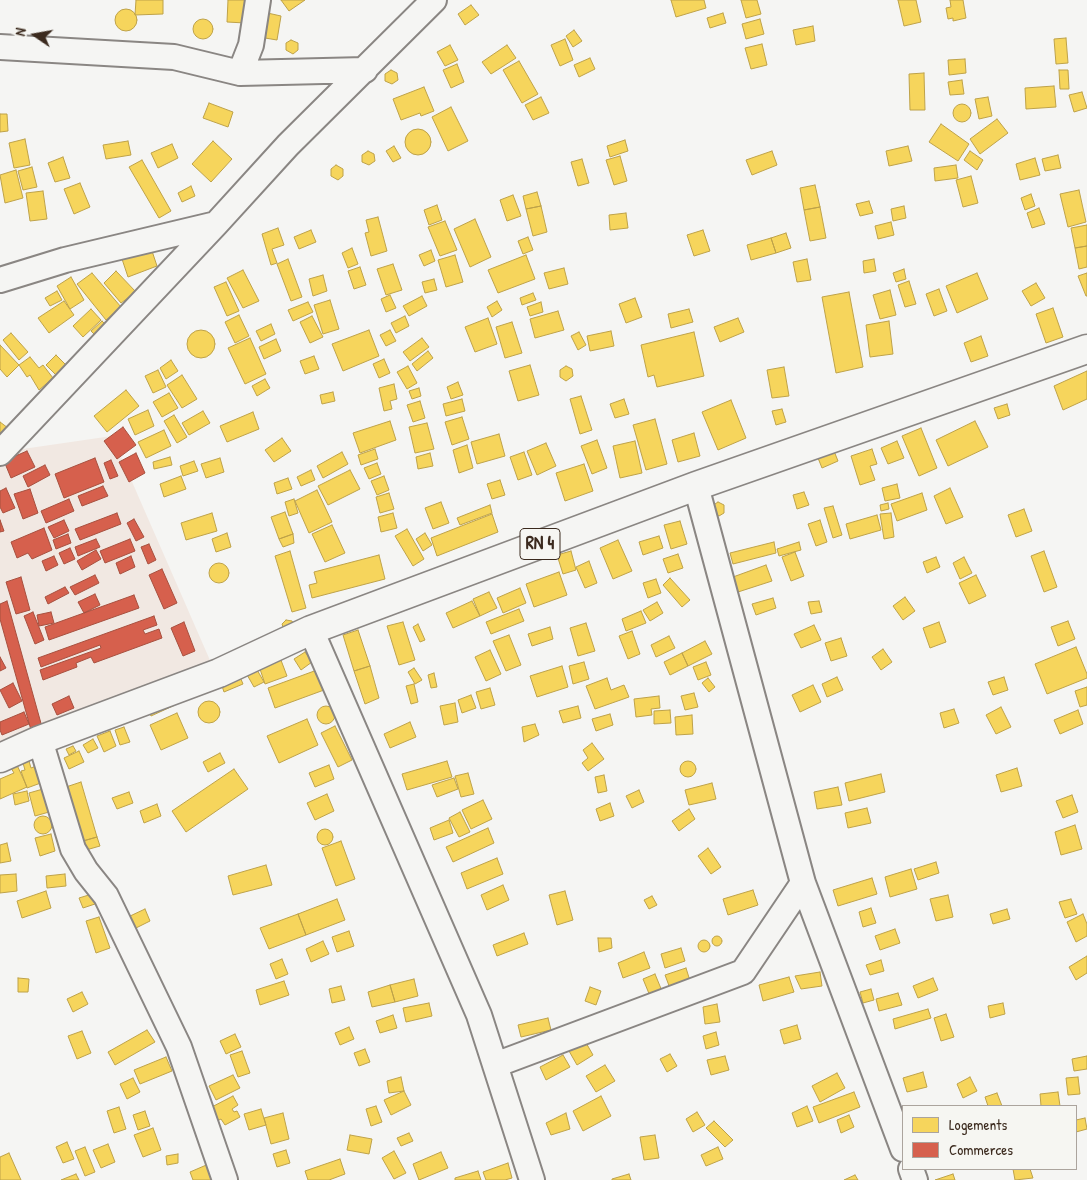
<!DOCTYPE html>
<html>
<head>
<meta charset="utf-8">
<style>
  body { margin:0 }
  #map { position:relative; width:1087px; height:1180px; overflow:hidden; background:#f5f5f3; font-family:"Patrick Hand",sans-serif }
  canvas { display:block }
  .legend { position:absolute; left:902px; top:1105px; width:175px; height:65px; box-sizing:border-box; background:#f6f6f2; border:1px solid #aba49d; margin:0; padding:6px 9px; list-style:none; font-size:15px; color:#3b2a1e }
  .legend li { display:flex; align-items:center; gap:10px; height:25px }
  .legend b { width:25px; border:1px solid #aba49d }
  .north { position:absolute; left:10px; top:10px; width:50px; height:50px; -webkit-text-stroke:4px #f6f6f2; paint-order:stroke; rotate:282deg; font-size:14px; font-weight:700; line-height:20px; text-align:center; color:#3b2a1e }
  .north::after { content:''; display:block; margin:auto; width:18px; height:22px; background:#3b2a1e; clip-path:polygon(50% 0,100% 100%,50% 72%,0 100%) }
</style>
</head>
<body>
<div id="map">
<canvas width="1087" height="1180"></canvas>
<ul class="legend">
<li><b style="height:14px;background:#f6d55c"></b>Logements</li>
<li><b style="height:14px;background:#d6604d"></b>Commerces</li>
</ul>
<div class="north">N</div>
</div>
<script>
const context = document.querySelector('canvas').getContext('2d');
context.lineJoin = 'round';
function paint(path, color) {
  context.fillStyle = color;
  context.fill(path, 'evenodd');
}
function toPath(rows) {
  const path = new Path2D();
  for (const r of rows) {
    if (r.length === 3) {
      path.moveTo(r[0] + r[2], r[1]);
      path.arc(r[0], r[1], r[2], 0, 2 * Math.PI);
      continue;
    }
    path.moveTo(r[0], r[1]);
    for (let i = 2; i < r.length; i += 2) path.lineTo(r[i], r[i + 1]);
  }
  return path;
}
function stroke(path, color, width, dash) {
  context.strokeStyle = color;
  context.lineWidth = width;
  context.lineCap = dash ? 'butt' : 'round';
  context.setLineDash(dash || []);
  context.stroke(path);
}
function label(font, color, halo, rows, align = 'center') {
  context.font = font + ' "Patrick Hand",sans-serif';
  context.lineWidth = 5;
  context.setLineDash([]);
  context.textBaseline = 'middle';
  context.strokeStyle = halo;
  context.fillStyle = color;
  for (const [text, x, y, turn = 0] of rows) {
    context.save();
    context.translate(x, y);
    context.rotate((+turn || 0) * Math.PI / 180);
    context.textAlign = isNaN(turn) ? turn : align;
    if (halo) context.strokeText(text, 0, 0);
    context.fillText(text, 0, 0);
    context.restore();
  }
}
paint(toPath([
  [112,436,216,674,0,761,0,461,9,451]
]), '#f1e8e2');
const homes = toPath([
  [136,0,163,0,163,14,135,15,136,0],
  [228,0,245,0,245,23,227,22,228,0],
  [281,0,305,0,289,11,281,0],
  [671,0,704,0,706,8,676,17,671,0],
  [741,0,757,0,761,14,746,18,741,0],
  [898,0,916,0,921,22,904,26,898,0],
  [950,0,963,0,966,18,953,21,953,18,948,19,946,8,951,7,950,0],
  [471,5,479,15,465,25,458,14,471,5],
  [126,20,11],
  [263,12,281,16,277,40,259,37,263,12],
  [723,13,726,23,710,28,707,18,723,13],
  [203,29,10],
  [760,19,764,34,746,39,742,24,760,19],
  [813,26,815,41,796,45,793,30,813,26],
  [574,30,582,41,573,47,566,36,574,30],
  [1066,38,1068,63,1056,64,1054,39,1066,38],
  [565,39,573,60,560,66,551,45,565,39],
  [291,40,298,43,298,50,293,54,286,50,286,43,291,40],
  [762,44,767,65,751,69,745,48,762,44],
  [450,45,458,60,445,66,437,52,450,45],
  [507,45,516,58,491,74,482,62,507,45],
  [590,58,595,69,579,77,574,65,590,58],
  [965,59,966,73,949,75,948,60,965,59],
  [519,61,538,94,522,103,503,70,519,61],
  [457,64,464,82,451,88,443,70,457,64],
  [391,70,397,73,398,80,392,84,385,81,385,74,391,70],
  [1059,70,1068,70,1069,89,1060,89,1059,70],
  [924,73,925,110,910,110,909,74,924,73],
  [962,80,964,94,950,95,948,82,962,80],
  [1054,86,1056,107,1026,109,1025,88,1054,86],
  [424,87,434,111,421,116,420,113,401,120,393,99,424,87],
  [1082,92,1087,108,1074,112,1069,95,1082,92],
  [541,97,549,113,533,120,525,105,541,97],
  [988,97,992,116,979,119,975,99,988,97],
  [209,103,233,112,228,127,203,118,209,103],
  [962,113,9],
  [451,107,468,141,448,151,432,117,451,107],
  [0,114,7,114,8,131,0,132,0,114],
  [997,119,1008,133,980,154,970,139,997,119],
  [941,124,969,144,958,161,929,142,941,124],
  [418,142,13],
  [25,139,30,165,14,168,9,143,25,139],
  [625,140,628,151,610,157,607,146,625,140],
  [128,141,131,155,106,159,103,145,128,141],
  [213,141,232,159,211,182,192,164,213,141],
  [172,144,178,158,158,168,151,153,172,144],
  [394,146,401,158,393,162,386,151,394,146],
  [908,146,912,161,889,166,886,151,908,146],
  [368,151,374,154,375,161,369,165,362,162,362,155,368,151],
  [772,151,777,165,752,175,746,160,772,151],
  [970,151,983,160,977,170,964,160,970,151],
  [1058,155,1061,168,1045,171,1042,159,1058,155],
  [620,156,627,181,614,185,606,160,620,156],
  [63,157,70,178,55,182,48,163,63,157],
  [1035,158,1040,175,1020,180,1016,164,1035,158],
  [582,159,589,183,578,186,571,162,582,159],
  [142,160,171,211,159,218,129,167,142,160],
  [336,165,343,169,343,176,338,180,331,176,331,169,336,165],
  [956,165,958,178,935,181,934,168,956,165],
  [32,167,37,187,23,190,18,171,32,167],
  [16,170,23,198,5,203,0,175,16,170],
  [971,176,978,203,963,207,956,180,971,176],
  [80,183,90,207,74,214,64,189,80,183],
  [815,185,820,207,804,210,800,188,815,185],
  [191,186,195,196,182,202,178,193,191,186],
  [1079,190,1086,222,1068,227,1060,194,1079,190],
  [43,191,47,219,30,221,26,193,43,191],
  [537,192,541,206,526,209,523,196,537,192],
  [1031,194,1035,206,1025,210,1021,198,1031,194],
  [513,195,521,216,507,221,500,200,513,195],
  [869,201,873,213,860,216,856,204,869,201],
  [437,205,442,220,429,225,424,210,437,205],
  [541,206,547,232,533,236,526,209,541,206],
  [904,206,906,218,893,221,891,209,904,206],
  [820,207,826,238,810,241,804,210,820,207],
  [1039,208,1045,224,1032,228,1027,213,1039,208],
  [626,213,628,228,610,230,609,215,626,213],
  [378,217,387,251,371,256,365,233,369,232,366,220,378,217],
  [475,219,491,257,470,267,454,229,475,219],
  [445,221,457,250,440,256,428,227,445,221],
  [891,222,894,235,878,239,875,226,891,222],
  [1087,225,1087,246,1075,248,1071,228,1087,225],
  [278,228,284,245,272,249,277,263,271,265,262,234,278,228],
  [311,230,316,242,299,249,294,237,311,230],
  [703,230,710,251,694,256,687,235,703,230],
  [786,233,791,248,776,253,771,238,786,233],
  [528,237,533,250,523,254,518,241,528,237],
  [771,238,776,253,751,260,747,245,771,238],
  [1087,246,1087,267,1079,269,1075,248,1087,246],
  [151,248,157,266,128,277,122,259,151,248],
  [352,248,358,264,348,268,342,253,352,248],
  [431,250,435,261,424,266,419,255,431,250],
  [455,255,463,282,446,287,438,260,455,255],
  [526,255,535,279,498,293,488,270,526,255],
  [288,259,302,297,291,301,277,264,288,259],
  [807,259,811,280,797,282,793,262,807,259],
  [874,259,876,271,864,273,863,261,874,259],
  [393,264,402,290,386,295,377,269,393,264],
  [360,267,366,285,354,289,348,271,360,267],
  [564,268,568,284,549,289,544,273,564,268],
  [904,269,906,279,896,282,893,273,904,269],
  [243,270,259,301,243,308,227,278,243,270],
  [116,271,136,292,121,303,104,283,116,271],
  [92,273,121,307,106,320,77,284,92,273],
  [977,273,988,299,957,313,946,286,977,273],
  [1087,273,1087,296,1086,296,1078,276,1087,273],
  [323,275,327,291,313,296,309,279,323,275],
  [71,277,84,300,70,309,57,286,71,277],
  [434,279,437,290,425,293,422,282,434,279],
  [909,281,916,304,905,307,898,285,909,281],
  [226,282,239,311,227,316,214,287,226,282],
  [1036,283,1045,298,1031,306,1022,291,1036,283],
  [939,289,947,311,934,316,926,294,939,289],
  [890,290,896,315,880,319,873,295,890,290],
  [57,291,62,300,50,306,45,298,57,291],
  [849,292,863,367,836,373,822,297,849,292],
  [533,293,536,300,522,305,520,298,533,293],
  [390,295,396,308,386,312,381,299,390,295],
  [422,296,427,306,409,316,403,306,422,296],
  [635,298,642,317,626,323,619,304,635,298],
  [330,300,339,329,323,334,314,305,330,300],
  [64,301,74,315,49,333,38,318,64,301],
  [497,301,502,310,492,317,487,307,497,301],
  [308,302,313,312,293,321,288,310,308,302],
  [541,302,543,312,530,316,527,307,541,302],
  [1053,308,1063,337,1046,343,1036,314,1053,308],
  [91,309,101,320,83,337,73,326,91,309],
  [689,309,693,322,671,328,668,314,689,309],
  [558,311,564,330,535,338,530,319,558,311],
  [239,315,249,336,235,343,225,322,239,315],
  [312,316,323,337,310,343,300,322,312,316],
  [405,316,409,326,396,333,391,323,405,316],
  [488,318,497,344,475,352,465,327,488,318],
  [738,318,744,332,720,342,714,327,738,318],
  [102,321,109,328,98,338,91,331,102,321],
  [889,321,893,354,870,357,866,325,889,321],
  [512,322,522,353,505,358,496,327,512,322],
  [271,324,275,334,261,341,256,331,271,324],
  [201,344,14],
  [369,330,379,356,343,371,332,344,369,330],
  [390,330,396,341,386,346,380,335,390,330],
  [611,331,614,346,590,351,587,336,611,331],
  [579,332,586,345,578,350,571,336,579,332],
  [694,332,704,376,657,387,654,375,648,377,641,345,694,332],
  [11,333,28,352,19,360,3,340,11,333],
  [981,336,988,356,971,362,964,343,981,336],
  [250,338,266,374,245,384,228,348,250,338],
  [422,338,429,347,410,361,403,352,422,338],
  [276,339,281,351,264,359,259,347,276,339],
  [0,345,19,365,7,377,0,369,0,345],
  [428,351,433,358,417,371,412,364,428,351],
  [56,355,67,366,57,376,46,365,56,355],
  [314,356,319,369,305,374,300,361,314,356],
  [30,357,39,368,43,365,53,378,39,390,30,375,27,377,19,365,30,357],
  [384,359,390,373,379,378,373,364,384,359],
  [171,360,178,371,166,379,160,368,171,360],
  [530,365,539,395,518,401,509,371,530,365],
  [408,366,417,383,407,389,397,372,408,366],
  [566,366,572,369,573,376,566,381,560,377,560,370,566,366],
  [784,367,789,396,772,398,767,370,784,367],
  [158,370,166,387,153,393,145,376,158,370],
  [1087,371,1087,399,1063,410,1054,386,1087,371],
  [182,375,197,399,182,408,167,385,182,375],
  [265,379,270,388,257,396,252,386,265,379],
  [458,382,463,395,451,399,447,387,458,382],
  [394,384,397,399,390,401,392,409,384,411,379,388,394,384],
  [419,388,421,396,412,399,409,391,419,388],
  [126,390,139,406,107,432,94,416,126,390],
  [333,392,335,401,322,404,320,395,333,392],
  [169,393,178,408,162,417,153,402,169,393],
  [581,396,592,430,580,434,570,399,581,396],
  [462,399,465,411,446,416,443,404,462,399],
  [624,399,629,414,615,418,610,404,624,399],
  [731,400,746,438,718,450,702,412,731,400],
  [420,401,425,418,413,422,407,405,420,401],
  [1007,404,1010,415,998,419,994,408,1007,404],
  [782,409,786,422,776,425,772,411,782,409],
  [148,410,154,426,135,435,128,419,148,410],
  [203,411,210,423,189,435,182,423,203,411],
  [253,412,259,429,227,442,220,426,253,412],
  [174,415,187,437,177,443,164,421,174,415],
  [462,417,469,439,452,445,445,422,462,417],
  [655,419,667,464,646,470,633,425,655,419],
  [390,421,396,440,360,453,353,433,390,421],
  [975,421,988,447,948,466,936,440,975,421],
  [0,422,8,428,0,443,0,422],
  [427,423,434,449,415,453,409,427,427,423],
  [921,428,937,468,919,476,902,436,921,428],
  [164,430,171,446,146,458,138,442,164,430],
  [694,433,700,456,678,462,672,440,694,433],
  [499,434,505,456,477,464,471,442,499,434],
  [282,438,291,451,274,462,265,450,282,438],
  [597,440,607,468,592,474,581,446,597,440],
  [635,441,642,473,620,478,613,446,635,441],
  [897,441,904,458,888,464,881,448,897,441],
  [546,443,556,466,537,475,527,451,546,443],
  [467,445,473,468,459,473,453,450,467,445],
  [375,449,378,459,361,465,358,455,375,449],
  [872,449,877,464,870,466,875,480,860,485,851,456,872,449],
  [834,451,838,461,822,468,818,458,834,451],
  [342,452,348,464,323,478,317,466,342,452],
  [524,452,532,475,518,480,510,457,524,452],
  [430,453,433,466,418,469,416,457,430,453],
  [170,457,172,465,154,469,153,462,170,457],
  [220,458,224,472,206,478,201,464,220,458],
  [194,461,198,471,183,476,180,466,194,461],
  [377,463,381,474,369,479,364,468,377,463],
  [584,464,593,491,565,501,556,473,584,464],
  [311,470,315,480,301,486,297,477,311,470],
  [350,470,360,489,328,505,318,486,350,470],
  [181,476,186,489,164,497,160,484,181,476],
  [384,476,389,490,377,495,371,481,384,476],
  [288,478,292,489,277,494,274,483,288,478],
  [500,480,505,495,492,499,487,484,500,480],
  [897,484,900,498,885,501,882,488,897,484],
  [950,488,963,517,946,524,934,496,950,488],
  [317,490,332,522,309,533,295,501,317,490],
  [804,492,809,505,797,509,793,495,804,492],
  [389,493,394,509,380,513,376,497,389,493],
  [922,493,927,510,897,521,891,504,922,493],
  [294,499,298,513,289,516,285,502,294,499],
  [441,502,449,523,433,529,425,508,441,502],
  [718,502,724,505,724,513,719,516,712,513,712,506,718,502],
  [888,503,889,509,881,511,880,505,888,503],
  [490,505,492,513,460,525,457,518,490,505],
  [833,506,842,535,833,538,824,508,833,506],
  [1024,509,1032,531,1016,537,1008,515,1024,509],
  [285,512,293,534,279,539,271,517,285,512],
  [212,513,217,531,186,540,181,523,212,513],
  [393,513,397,528,381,532,378,517,393,513],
  [891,513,894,537,884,539,880,514,891,513],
  [492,514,498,532,437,556,431,538,492,514],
  [877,515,881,530,850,539,846,524,877,515],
  [820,520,827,542,816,546,808,524,820,520],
  [680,521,687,544,671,549,664,525,680,521],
  [332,525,345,553,325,562,312,534,332,525],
  [407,529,424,559,413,566,395,536,407,529],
  [227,533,231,547,216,552,212,539,227,533],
  [425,533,432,545,423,551,416,539,425,533],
  [293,534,294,543,283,547,279,539,293,534],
  [659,536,663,548,643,555,639,542,659,536],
  [618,540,632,571,613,579,600,548,618,540],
  [774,542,776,553,733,564,730,553,774,542],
  [799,542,801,550,779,556,777,549,799,542],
  [290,551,306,608,292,612,275,556,290,551],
  [571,551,576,570,563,574,557,555,571,551],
  [1044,551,1057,587,1044,592,1031,556,1044,551],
  [795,552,804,576,791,581,782,557,795,552],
  [678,554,683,568,668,573,663,559,678,554],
  [379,555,385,579,312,598,309,585,317,583,314,572,379,555],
  [936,557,940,567,927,573,923,562,936,557],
  [964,557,972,573,960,579,953,563,964,557],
  [589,561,597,583,585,588,576,567,589,561],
  [219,573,10],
  [766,565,772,581,738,592,733,577,766,565],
  [559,572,567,595,534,607,526,584,559,572],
  [976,575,986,596,969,604,959,583,976,575],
  [670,578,690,600,682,607,663,585,670,578],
  [656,579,661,593,648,598,643,583,656,579],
  [520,588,526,603,503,613,497,598,520,588],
  [489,592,497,608,480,616,473,599,489,592],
  [905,597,915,611,903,620,893,606,905,597],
  [773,598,776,608,756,615,752,604,773,598],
  [472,601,480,616,453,628,446,613,472,601],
  [819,601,822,612,811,614,808,602,819,601],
  [657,602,663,613,650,621,643,610,657,602],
  [519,609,524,621,491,634,486,622,519,609],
  [641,611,646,623,626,631,622,619,641,611],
  [286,620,292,621,294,625,284,630,282,624,286,620],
  [1068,621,1075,639,1058,646,1051,627,1068,621],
  [403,622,415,660,399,665,387,626,403,622],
  [939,622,946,642,930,648,923,628,939,622],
  [586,623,595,651,578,656,570,628,586,623],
  [418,624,425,640,420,642,413,627,418,624],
  [814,625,821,640,801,648,794,634,814,625],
  [550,627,553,639,532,646,528,634,550,627],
  [358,630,370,666,354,671,343,635,358,630],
  [632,631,640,654,628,659,619,636,632,631],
  [509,635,521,665,506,671,493,641,509,635],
  [669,636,675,648,656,657,651,645,669,636],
  [841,638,847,656,831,661,825,643,841,638],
  [705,641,712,654,688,666,682,653,705,641],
  [1076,647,1087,674,1087,678,1047,694,1035,664,1076,647],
  [883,649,892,662,881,670,872,657,883,649],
  [490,650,501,674,486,681,475,657,490,650],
  [305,652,312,662,301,670,294,659,305,652],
  [682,653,688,666,670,675,664,662,682,653],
  [279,655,287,676,265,684,258,663,279,655],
  [584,662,589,679,573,684,569,666,584,662],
  [706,662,711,675,698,680,693,667,706,662],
  [370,666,379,698,365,704,354,671,370,666],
  [562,666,568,687,537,697,530,676,562,666],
  [256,668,264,682,254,687,246,673,256,668],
  [414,668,422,680,415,684,408,672,414,668],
  [317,670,324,690,275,708,268,688,317,670],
  [238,672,243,684,224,692,220,680,238,672],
  [434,673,437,687,431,688,428,675,434,673],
  [837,677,843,690,827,697,822,684,837,677],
  [1004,677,1008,690,993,695,988,682,1004,677],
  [607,678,611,690,624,685,629,697,595,709,586,686,607,678],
  [708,678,715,687,709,692,702,683,708,678],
  [414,684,418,702,411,704,406,686,414,684],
  [813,685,821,702,800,712,792,695,813,685],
  [1087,687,1087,705,1080,707,1075,691,1087,687],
  [490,688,495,705,481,709,476,692,490,688],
  [694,693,698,707,685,710,681,696,694,693],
  [471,695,476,708,462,713,458,700,471,695],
  [659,696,660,708,651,709,652,715,636,717,634,699,659,696],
  [172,699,175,705,151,716,148,710,172,699],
  [209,712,11],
  [455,703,458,722,444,725,440,706,455,703],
  [578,706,581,718,563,723,559,711,578,706],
  [326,715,9],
  [1001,707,1011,727,996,734,986,715,1001,707],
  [954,709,959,723,944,728,940,713,954,709],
  [670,710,671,723,654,724,654,711,670,710],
  [1078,710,1083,724,1060,734,1054,720,1078,710],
  [177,713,188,738,161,750,150,725,177,713],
  [610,714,613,725,596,731,592,719,610,714],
  [692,715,693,734,676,735,675,717,692,715],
  [307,719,318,745,279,763,267,736,307,719],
  [410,722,416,737,390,748,384,734,410,722],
  [535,724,539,735,524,742,522,727,535,724],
  [335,726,352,760,338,767,321,733,335,726],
  [124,727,130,742,120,745,115,730,124,727],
  [110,731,116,746,104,752,97,736,110,731],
  [93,739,98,748,88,753,83,745,93,739],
  [592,743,604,759,588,771,582,763,588,758,583,750,592,743],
  [73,746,76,751,69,755,66,749,73,746],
  [79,751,84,762,69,769,64,758,79,751],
  [220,753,225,763,208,772,203,762,220,753],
  [688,769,8],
  [29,761,31,768,44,763,49,780,27,788,21,771,25,770,23,763,29,761],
  [447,761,452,777,407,790,402,774,447,761],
  [17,765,27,787,0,799,0,779,14,773,11,768,17,765],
  [329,765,334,779,315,787,309,773,329,765],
  [1017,768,1022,786,1001,792,996,775,1017,768],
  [234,769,248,789,186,832,172,811,234,769],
  [468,773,474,794,461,797,455,776,468,773],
  [881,774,885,792,849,801,845,783,881,774],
  [604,775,607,791,598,793,595,777,604,775],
  [454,778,458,789,437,797,432,785,454,778],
  [81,782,97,837,83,841,66,787,81,782],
  [712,783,716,799,689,805,685,790,712,783],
  [838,787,842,805,817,809,814,792,838,787],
  [43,789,49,812,35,816,29,793,43,789],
  [639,790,644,802,632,808,626,796,639,790],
  [27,791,29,801,15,805,13,794,27,791],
  [129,792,133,803,117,809,112,798,129,792],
  [327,794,334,811,315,820,307,803,327,794],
  [1072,795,1078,812,1063,818,1056,801,1072,795],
  [483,800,492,819,471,829,462,810,483,800],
  [610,803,614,816,600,821,596,809,610,803],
  [157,804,161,816,144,823,140,811,157,804],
  [867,808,871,823,848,828,845,813,867,808],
  [689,809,695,819,679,831,672,821,689,809],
  [460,812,470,832,459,837,449,818,460,812],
  [43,825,9],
  [449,820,453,833,434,840,430,828,449,820],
  [1075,825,1082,849,1061,855,1055,832,1075,825],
  [488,828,494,843,453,862,446,847,488,828],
  [325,837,8],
  [51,834,55,851,40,856,35,838,51,834],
  [97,837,100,846,86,850,83,841,97,837],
  [341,841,355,879,336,886,322,848,341,841],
  [7,843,11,861,0,863,0,845,7,843],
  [708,848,721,867,711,874,698,856,708,848],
  [497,858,503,874,467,889,461,873,497,858],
  [936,862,939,873,918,880,914,869,936,862],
  [266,865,272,885,233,895,228,876,266,865],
  [911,869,917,889,890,897,885,877,911,869],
  [16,874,17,891,0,893,0,875,16,874],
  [65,874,66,886,47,888,46,876,65,874],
  [872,878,877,894,838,906,833,890,872,878],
  [503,885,509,900,487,910,481,895,503,885],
  [753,890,758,905,728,915,723,899,753,890],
  [46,891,51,908,22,918,17,901,46,891],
  [565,891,573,920,557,925,549,895,565,891],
  [92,894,95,904,83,908,79,898,92,894],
  [948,895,953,917,936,921,930,899,948,895],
  [652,896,657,905,649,909,644,900,652,896],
  [337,899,345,920,306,935,298,914,337,899],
  [1071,899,1077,914,1065,918,1059,902,1071,899],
  [871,908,876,923,863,927,859,912,871,908],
  [145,909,150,921,134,929,128,917,145,909],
  [1007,909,1010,919,993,924,990,914,1007,909],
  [298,914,306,935,269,949,260,928,298,914],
  [1083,914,1087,924,1087,936,1076,942,1067,922,1083,914],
  [99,917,110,948,96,953,86,921,99,917],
  [895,929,900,943,880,950,875,936,895,929],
  [349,931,354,946,337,952,332,937,349,931],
  [524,933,528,944,497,956,493,945,524,933],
  [717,941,5],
  [598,938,611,938,612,948,599,952,598,938],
  [704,946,6],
  [323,941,329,954,311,962,306,949,323,941],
  [681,948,685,961,665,968,661,954,681,948],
  [644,952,650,968,623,978,618,963,644,952],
  [1087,956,1087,973,1076,980,1069,967,1087,956],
  [282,959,288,974,276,979,270,964,282,959],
  [881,960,884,971,870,975,866,965,881,960],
  [686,968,691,984,671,991,665,975,686,968],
  [820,972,822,986,801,989,795,976,820,972],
  [655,974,662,991,650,996,643,979,655,974],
  [789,977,794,992,763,1001,759,985,789,977],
  [18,978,29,979,28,992,18,992,18,978],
  [933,978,938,990,918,998,913,986,933,978],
  [414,979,418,996,395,1002,390,985,414,979],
  [284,981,289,995,260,1005,256,990,284,981],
  [390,985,395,1002,372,1007,368,992,390,985],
  [341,986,345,1000,332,1003,329,989,341,986],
  [590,987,601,991,596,1005,585,1001,590,987],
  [871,989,874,1000,863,1003,860,992,871,989],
  [82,992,88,1004,73,1012,67,999,82,992],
  [898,993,902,1005,879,1011,876,999,898,993],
  [429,1003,432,1016,406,1022,403,1008,429,1003],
  [1003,1003,1005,1014,990,1018,988,1006,1003,1003],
  [717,1004,720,1022,705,1024,703,1007,717,1004],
  [928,1009,931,1018,895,1029,893,1019,928,1009],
  [946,1014,954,1037,941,1041,934,1018,946,1014],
  [393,1015,397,1028,380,1033,376,1021,393,1015],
  [548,1018,551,1030,521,1037,518,1025,548,1018],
  [797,1025,801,1039,784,1044,780,1030,797,1025],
  [349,1027,354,1039,340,1045,335,1033,349,1027],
  [147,1030,155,1042,115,1065,108,1052,147,1030],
  [82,1031,91,1053,77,1059,68,1036,82,1031],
  [716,1032,719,1045,706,1049,703,1036,716,1032],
  [235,1034,241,1047,226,1054,220,1041,235,1034],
  [585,1041,593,1055,577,1065,569,1051,585,1041],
  [365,1049,370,1062,359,1066,354,1053,365,1049],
  [242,1051,250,1073,238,1077,230,1055,242,1051],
  [670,1054,677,1066,667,1072,660,1059,670,1054],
  [563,1055,570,1067,546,1080,540,1067,563,1055],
  [725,1056,729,1070,711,1075,707,1060,725,1056],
  [1087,1056,1087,1069,1074,1071,1072,1059,1087,1056],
  [166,1057,172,1071,140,1084,134,1070,166,1057],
  [605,1065,615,1081,596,1092,586,1076,605,1065],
  [923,1072,927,1087,907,1092,903,1078,923,1072],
  [837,1073,845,1088,820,1102,812,1086,837,1073],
  [233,1075,240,1088,216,1100,209,1086,233,1075],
  [401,1077,404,1091,389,1093,387,1081,401,1077],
  [970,1077,977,1091,963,1098,957,1084,970,1077],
  [1078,1077,1080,1094,1068,1095,1066,1078,1078,1077],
  [133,1078,140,1092,127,1099,120,1084,133,1078],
  [404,1091,411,1105,391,1115,384,1100,404,1091],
  [854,1092,860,1107,819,1123,813,1107,854,1092],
  [1058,1092,1060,1106,1041,1106,1040,1094,1058,1092],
  [997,1093,1002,1106,988,1106,985,1097,997,1093],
  [233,1096,238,1105,232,1109,234,1112,237,1111,240,1117,225,1125,221,1119,211,1124,204,1111,233,1096],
  [601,1096,611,1116,583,1131,573,1111,601,1096],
  [376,1106,382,1122,371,1126,366,1109,376,1106],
  [807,1106,813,1121,797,1127,792,1113,807,1106],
  [119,1107,126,1129,114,1133,107,1111,119,1107],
  [261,1109,266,1125,249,1130,244,1114,261,1109],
  [145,1111,150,1126,138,1130,133,1115,145,1111],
  [697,1112,705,1125,693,1132,686,1119,697,1112],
  [283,1113,289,1139,271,1144,264,1118,283,1113],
  [566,1113,570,1129,551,1135,546,1123,566,1113],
  [849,1115,854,1127,841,1133,837,1120,849,1115],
  [1085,1118,1087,1129,1076,1132,1076,1120,1085,1118],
  [714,1121,733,1140,725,1147,706,1128,714,1121],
  [153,1128,161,1150,143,1157,134,1135,153,1128],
  [409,1133,413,1141,401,1146,397,1138,409,1133],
  [350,1135,372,1139,369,1154,347,1150,350,1135],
  [655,1135,659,1158,644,1160,640,1137,655,1135],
  [67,1142,74,1159,63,1163,56,1147,67,1142],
  [108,1144,115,1162,101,1168,93,1150,108,1144],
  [85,1147,95,1172,85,1176,75,1151,85,1147],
  [718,1147,723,1159,706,1166,701,1155,718,1147],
  [286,1150,290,1163,277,1167,273,1154,286,1150],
  [394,1151,406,1173,394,1179,382,1158,394,1151],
  [441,1152,448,1168,419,1180,413,1164,441,1152],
  [9,1153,21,1180,0,1180,0,1157,9,1153],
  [178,1154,178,1163,167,1165,166,1156,178,1154],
  [340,1159,345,1174,329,1180,308,1180,305,1171,340,1159],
  [211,1163,218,1180,193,1180,190,1172,211,1163],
  [508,1163,512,1178,505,1180,486,1180,483,1172,508,1163],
  [1013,1169,1030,1169,1033,1178,1015,1180,1013,1169],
  [478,1171,481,1180,455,1180,455,1178,478,1171],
  [76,1174,79,1180,61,1180,76,1174],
  [629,1174,631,1180,612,1180,612,1179,629,1174],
  [953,1174,955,1180,935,1180,953,1174],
  [855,1175,858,1180,844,1180,855,1175]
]);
paint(homes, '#f6d55c');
stroke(homes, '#bea249', 1);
const shops = toPath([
  [123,427,136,445,117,459,104,441,123,427],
  [27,451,35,467,11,478,4,461,27,451],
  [136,453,145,473,129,482,119,462,136,453],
  [95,458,104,482,64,498,55,474,95,458],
  [111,460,118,476,110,479,104,463,111,460],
  [45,465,50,475,28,487,23,476,45,465],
  [103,486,108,496,82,506,78,496,103,486],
  [6,488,15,508,3,513,0,507,0,491,6,488],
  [30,489,38,513,23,519,14,494,30,489],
  [69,499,74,511,46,523,41,511,69,499],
  [117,513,121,524,80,540,75,529,117,513],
  [134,519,144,537,136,541,127,523,134,519],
  [0,520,4,531,0,532,0,520],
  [64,520,69,531,54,538,48,527,64,520],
  [44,528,52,550,32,559,28,553,17,558,11,542,44,528],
  [68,534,71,543,56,549,53,540,68,534],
  [96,539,100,547,78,556,75,547,96,539],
  [130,539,135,551,105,563,100,551,130,539],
  [149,544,156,560,148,564,141,547,149,544],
  [70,548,75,559,64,564,59,553,70,548],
  [96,550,101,559,82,570,77,561,96,550],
  [54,556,58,565,46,571,42,561,54,556],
  [131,556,135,567,120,574,116,563,131,556],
  [162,569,177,603,164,609,149,575,162,569],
  [95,575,99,583,75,595,70,587,95,575],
  [21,577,30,610,16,614,6,582,21,577],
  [65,587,69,593,48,604,45,597,65,587],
  [95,594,100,605,84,613,78,602,95,594],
  [134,595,139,608,49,640,45,627,134,595],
  [7,601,42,727,31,730,0,619,0,604,7,601],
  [33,612,44,640,35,644,24,616,33,612],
  [51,612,54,623,39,626,37,615,51,612],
  [154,616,157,625,143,630,145,634,159,629,162,638,94,663,91,657,76,663,77,667,43,680,40,670,101,648,100,645,41,667,38,658,154,616],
  [184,622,195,651,183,656,171,628,184,622],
  [0,657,6,668,0,671,0,657],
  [13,683,22,701,9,708,0,690,13,683],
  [69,696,74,708,57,715,52,704,69,696],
  [24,712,29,724,2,735,0,730,0,722,24,712]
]);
paint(shops, '#d6604d');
stroke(shops, '#a8503f', 1);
const minor = toPath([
  [0,47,174,57,240,73,365,70],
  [240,73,251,45,258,0],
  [0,280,65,260,216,224],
  [0,453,216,224,288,145,434,0],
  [696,486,803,883,903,1149],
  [311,630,479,1015,532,1180],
  [40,740,73,849,86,871,106,896,179,1047,225,1180],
  [495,1065,743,972,803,883],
  [911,1169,915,1180]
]);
const trunk = toPath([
  [0,758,40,740,219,673,311,630,696,486,1087,349]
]);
stroke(minor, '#8a8683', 28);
stroke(trunk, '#8a8683', 31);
stroke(minor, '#f5f5f3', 24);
stroke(trunk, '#f5f5f3', 28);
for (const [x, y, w] of [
  [540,544,40]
]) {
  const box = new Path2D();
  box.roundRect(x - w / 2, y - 15.5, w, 31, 4);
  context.fillStyle = '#f6f6f2';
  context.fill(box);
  stroke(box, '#3b2a1e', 1);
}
label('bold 18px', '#3b2a1e', null, [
  ["RN 4",540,544]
]);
</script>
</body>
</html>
